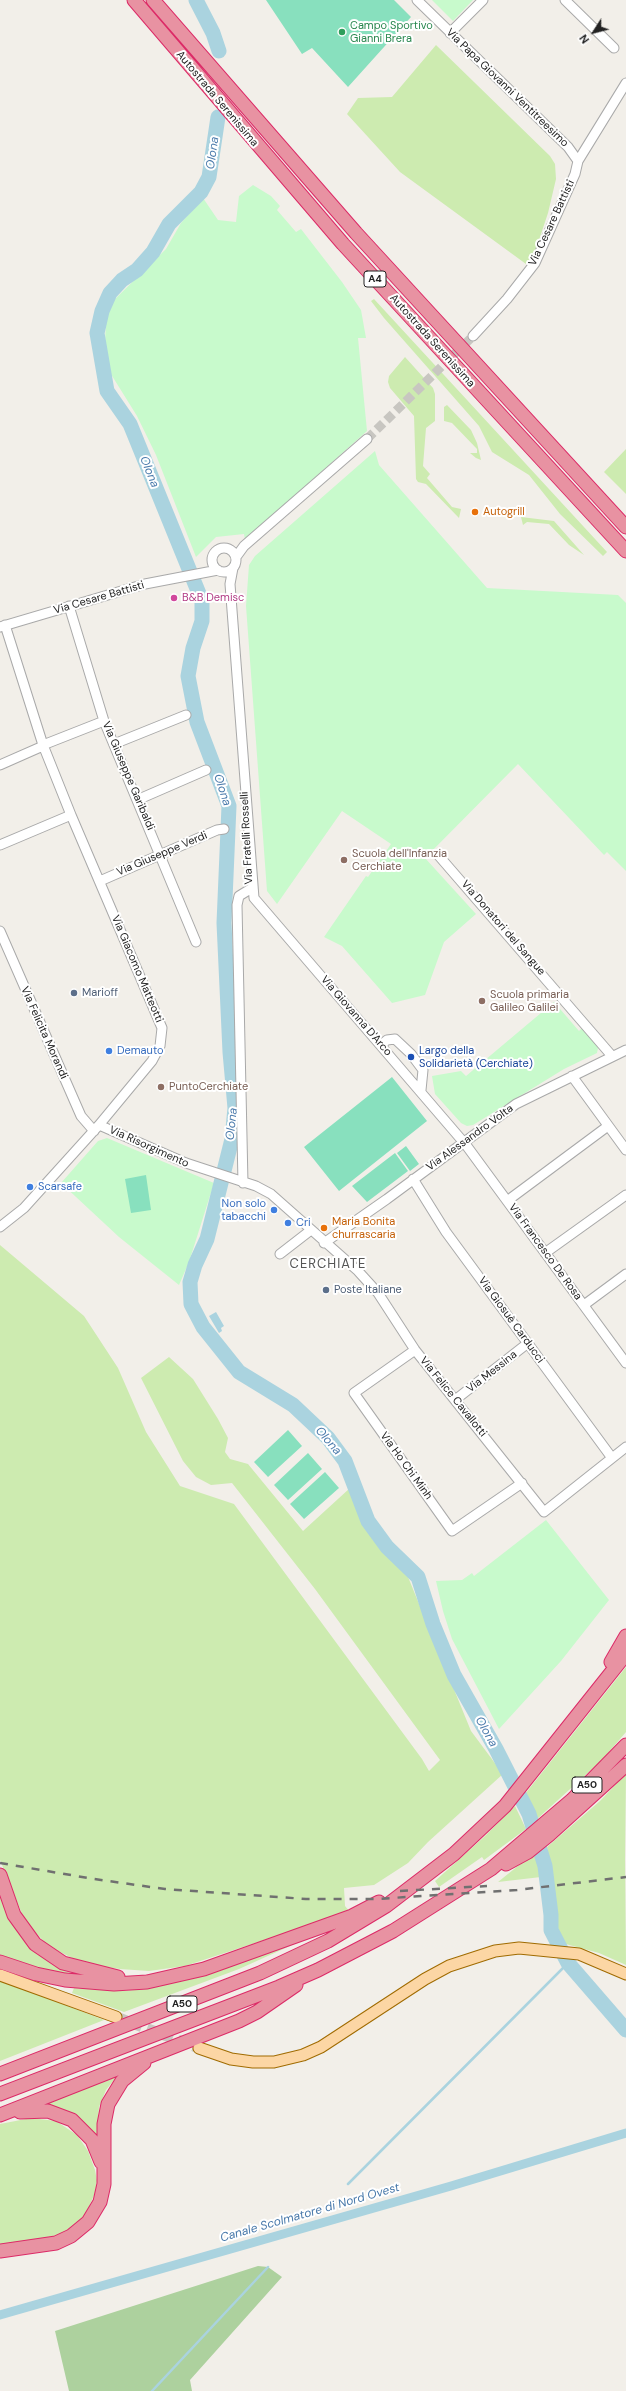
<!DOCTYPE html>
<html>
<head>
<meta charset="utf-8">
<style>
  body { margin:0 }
  #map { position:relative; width:626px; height:2391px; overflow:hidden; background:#f2efe9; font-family:"DM Sans",sans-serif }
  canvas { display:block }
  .north { position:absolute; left:574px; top:12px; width:40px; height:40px; -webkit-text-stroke:3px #fff; paint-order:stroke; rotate:234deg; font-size:11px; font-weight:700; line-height:16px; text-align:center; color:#222 }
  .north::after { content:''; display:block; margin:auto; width:14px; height:18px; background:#222; clip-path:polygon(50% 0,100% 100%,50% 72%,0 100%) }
</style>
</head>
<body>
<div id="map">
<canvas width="626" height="2391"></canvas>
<div class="north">N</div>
</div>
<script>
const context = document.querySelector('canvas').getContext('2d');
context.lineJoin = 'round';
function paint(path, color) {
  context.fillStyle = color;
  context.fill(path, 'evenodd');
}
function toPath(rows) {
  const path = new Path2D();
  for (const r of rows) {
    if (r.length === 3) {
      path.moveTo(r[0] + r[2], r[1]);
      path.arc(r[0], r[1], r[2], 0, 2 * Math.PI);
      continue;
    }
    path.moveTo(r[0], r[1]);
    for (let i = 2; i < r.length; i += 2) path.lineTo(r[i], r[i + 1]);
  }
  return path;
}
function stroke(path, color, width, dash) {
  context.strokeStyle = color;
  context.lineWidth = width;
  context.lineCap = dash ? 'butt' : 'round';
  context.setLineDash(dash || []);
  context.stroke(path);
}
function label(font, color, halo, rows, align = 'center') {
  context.font = font + ' "DM Sans",sans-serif';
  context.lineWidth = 4;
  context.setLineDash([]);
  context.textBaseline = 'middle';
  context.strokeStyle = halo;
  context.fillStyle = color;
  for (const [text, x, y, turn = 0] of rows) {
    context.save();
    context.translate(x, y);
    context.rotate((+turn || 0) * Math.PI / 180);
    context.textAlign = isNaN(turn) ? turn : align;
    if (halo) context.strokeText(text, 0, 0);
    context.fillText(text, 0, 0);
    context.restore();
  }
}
paint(toPath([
  [436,45,550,156,555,164,556,179,548,213,535,252,526,264,400,172,347,114,358,98,392,97],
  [374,299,607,552,603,556,560,514,529,475,492,452,479,426,384,318,371,301],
  [405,357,433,388,435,394,435,421,426,428,423,466,430,474,427,478,452,507,461,509,459,518,426,484,418,482,416,479,414,416,390,388,388,382,389,376],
  [447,405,471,430,477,443,481,460,476,458,470,453,477,453,477,449,452,423,444,421,444,407],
  [626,449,626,494,604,472],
  [521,517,554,521,584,555,569,545,549,524,527,522,523,525],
  [0,1245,84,1316,118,1368,146,1432,180,1486,234,1504,422,1759,429,1771,440,1760,315,1589,232,1483,211,1485,196,1477,183,1461,141,1378,169,1357,193,1379,218,1419,228,1438,225,1452,230,1459,248,1464,303,1531,350,1488,373,1540,406,1572,471,1731,503,1774,428,1842,408,1863,374,1885,344,1888,345,1906,350,1912,185,1966,149,1971,120,1969,84,1964,48,1946,25,1921,0,1860],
  [626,1667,626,1732,602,1760,536,1820,525,1794],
  [626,1774,625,1859,626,1965,599,1953,562,1943,557,1924,547,1847,600,1801],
  [515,1806,526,1829,484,1860,482,1857,439,1887,435,1881,484,1837],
  [534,1853,541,1877,498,1882],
  [0,1892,8,1915,28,1946,54,1966,74,1975,40,1968,0,1955],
  [301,1941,239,1969,124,2012,72,1993,74,1988,121,1991,148,1989,181,1981],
  [0,1980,104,2020,0,2061],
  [117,2076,106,2090,99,2107,97,2142,39,2106],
  [31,2118,56,2121,77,2135,88,2151,95,2170,97,2181,95,2193,87,2211,81,2220,63,2233,51,2237,0,2246,0,2124]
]), '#cdebb0');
paint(toPath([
  [258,2266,268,2267,282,2277,190,2380,192,2391,69,2391,55,2331]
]), '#add19e');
paint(toPath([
  [432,0,473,0,453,21],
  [253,185,271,196,280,206,277,210,296,232,301,229,342,282,361,310,366,338,358,338,367,431,245,540,244,534,216,537,196,557,156,455,137,416,109,371,105,342,106,320,113,301,166,249,181,223,203,198,218,220,236,222,239,196],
  [375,451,379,465,487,588,618,595,626,603,626,871,607,852,604,855,518,764,425,858,476,914,444,942,425,995,392,1003,342,946,324,937,366,876,368,877,391,844,342,811,277,904,267,891,246,606,249,565,255,556],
  [554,1002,579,1031,583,1027,596,1043,598,1048,597,1053,564,1069,473,1125,467,1126,461,1123,435,1094,432,1076,461,1071,466,1076],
  [107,1138,214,1183,189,1262,179,1285,119,1237,61,1183,98,1141],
  [546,1520,609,1600,561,1661,499,1729,452,1639,443,1611,436,1581,462,1580,472,1573,474,1576]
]), '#c8facc');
paint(toPath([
  [266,0,394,0,411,17,348,87,312,48,302,54],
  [392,1077,427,1121,339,1191,304,1147],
  [406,1146,419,1164,410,1171,397,1153],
  [395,1153,408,1171,367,1202,352,1186],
  [146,1175,151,1210,131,1213,125,1179],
  [288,1430,302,1446,268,1477,254,1462],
  [308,1453,322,1469,288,1500,274,1485],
  [325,1472,339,1488,304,1519,290,1504]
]), '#88e0be');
paint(toPath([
  [216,1312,224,1326,221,1328,222,1331,219,1333,209,1316]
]), '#aad3df');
stroke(toPath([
  [348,2184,568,1963],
  [152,2391,268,2267]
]), '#aad3df', 2.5);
stroke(toPath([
  [0,2315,451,2186,626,2133]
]), '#aad3df', 9);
stroke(toPath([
  [196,0,213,33,219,51],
  [218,117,209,177,201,192,169,224,153,252,137,270,122,280,110,293,102,311,97,333,107,391,130,424,202,601,202,621,193,648,188,676,197,722,229,806,224,923,230,1052,235,1108,232,1139,207,1239,195,1265,190,1282,191,1304,203,1327,239,1372,293,1405,328,1438,345,1461,368,1521,387,1547,418,1577,433,1624,454,1675,496,1749,529,1814,545,1866,551,1915,551,1930,568,1963,626,2030]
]), '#aad3df', 15);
stroke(toPath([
  [367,439,473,336]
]), '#c8c6c1', 9, [9, 4.5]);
stroke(toPath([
  [116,2017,199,2048]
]), '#c8c6c1', 11, [11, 5.5]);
const minor = toPath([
  [417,0,568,147,578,161],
  [565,0,614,48],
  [450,33,483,0],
  [473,336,507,299,535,263,575,174,578,161,626,83],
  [224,560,12],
  [236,557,244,546,367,439],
  [233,568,230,584,254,898,466,1145,626,1363],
  [69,606,104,721,196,942],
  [5,625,43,745,71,815],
  [0,627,145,584,218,570],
  [114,744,186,715],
  [43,745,104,721],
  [0,765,43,746],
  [137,800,206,770],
  [0,845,71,815,162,1028,160,1046,152,1061,99,1125],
  [439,856,612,1056],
  [100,881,217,830,224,829],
  [0,931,81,1116,94,1131],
  [381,1045,387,1040,395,1039,411,1054,423,1070,421,1090],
  [572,1076,626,1150],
  [413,1179,446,1232,612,1458],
  [243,1183,237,905,239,896,252,888],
  [507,1201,608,1126],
  [0,1227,24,1208,99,1125,186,1163,256,1186,271,1194,358,1271,378,1293,415,1350,544,1512,626,1447],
  [324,1243,387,1199,516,1104,626,1050],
  [545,1253,626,1195],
  [280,1254,311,1230],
  [584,1305,626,1274],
  [415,1350,354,1393,452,1531,522,1483],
  [455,1400,528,1343]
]);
const major = toPath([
  [0,1975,116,2017],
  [199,2048,231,2059,253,2062,274,2062,303,2055,321,2047,425,1979,449,1966,495,1951,519,1948,579,1954,626,1974]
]);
const highway = toPath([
  [134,0,343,244,626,551],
  [153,0,356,233,626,527],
  [611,1662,626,1636],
  [506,1864,528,1852,549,1835,626,1765],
  [0,1875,14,1915,35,1944,63,1963,118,1977],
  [0,1962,36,1974,65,1980,114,1984,147,1982,204,1969,352,1916,379,1902],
  [0,2074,260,1973,328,1941,386,1906,454,1854,505,1806,626,1654],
  [0,2094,279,1987,318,1970,393,1931,491,1869,572,1800,626,1745],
  [20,2112,48,2111,72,2120,92,2140,101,2162],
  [0,2115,239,2021,257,2012,296,1985],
  [0,2251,56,2243,71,2236,88,2222,100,2202,104,2184,104,2124,108,2104,122,2081,144,2063]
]);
stroke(minor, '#a9a9a9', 11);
stroke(major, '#a06b00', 13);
stroke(highway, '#dc2a67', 15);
stroke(minor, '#fff', 9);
stroke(major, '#fcd6a4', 11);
stroke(highway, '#e892a2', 13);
stroke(toPath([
  [0,1863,94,1879,165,1889,306,1899,376,1899,517,1890,626,1877],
  [400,1891,487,1886]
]), '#707070', 2.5, [8, 8]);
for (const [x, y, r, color] of [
  [342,32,4,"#2e9e5b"],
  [475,512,4,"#e8710a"],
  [174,598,4,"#d1479c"],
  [344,860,4,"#8d6e63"],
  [74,993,4,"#5c6f8a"],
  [482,1001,4,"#8d6e63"],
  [109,1051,4,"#3f7fe0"],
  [411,1057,4,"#1a4fb4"],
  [161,1087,4,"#8d6e63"],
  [30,1187,4,"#3f7fe0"],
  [274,1210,4,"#3f7fe0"],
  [288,1223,4,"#3f7fe0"],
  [324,1228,4,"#e8710a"],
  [326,1290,4,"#5c6f8a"]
]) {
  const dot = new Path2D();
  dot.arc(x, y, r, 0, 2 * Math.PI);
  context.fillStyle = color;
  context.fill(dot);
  stroke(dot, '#fff', 1.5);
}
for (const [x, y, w] of [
  [375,279,22],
  [587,1785,30],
  [182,2004,30]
]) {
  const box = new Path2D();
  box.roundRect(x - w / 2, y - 8, w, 16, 3);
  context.fillStyle = '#fff';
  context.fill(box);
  stroke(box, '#222', 1);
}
label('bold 10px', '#222', null, [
  ["A4",375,279],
  ["A50",587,1785],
  ["A50",182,2004]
]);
label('11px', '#27864d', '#fff', [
  ["Campo Sportivo",350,26],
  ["Gianni Brera",350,39]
], 'left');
label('11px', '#222', '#fff', [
  ["Via Papa Giovanni Ventitreesimo",507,88,44],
  ["Autostrada Serenissima",217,99,50],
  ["Via Cesare Battisti",552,223,-65],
  ["Autostrada Serenissima",432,341,48],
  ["Via Cesare Battisti",99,598,-16],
  ["Via Giuseppe Garibaldi",128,776,67],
  ["Via Fratelli Rosselli",247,838,-93],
  ["Via Giuseppe Verdi",162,854,-23],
  ["Via Donatori del Sangue",503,928,49],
  ["Via Giacomo Matteotti",137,969,67],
  ["Via Giovanna D'Arco",356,1016,49],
  ["Via Felicita Morandi",44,1033,66],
  ["Via Alessandro Volta",470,1138,-36],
  ["Via Risorgimento",149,1147,24],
  ["Via Francesco De Rosa",545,1252,54],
  ["Via Giosuè Carducci",511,1320,54],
  ["Via Messina",492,1372,-38],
  ["Via Felice Cavallotti",453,1397,51],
  ["Via Ho Chi Minh",406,1466,54]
]);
label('11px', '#c56008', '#fff', [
  ["Autogrill",483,512],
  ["Maria Bonita",332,1222],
  ["churrascaria",332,1235]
], 'left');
label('11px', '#b23c85', '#fff', [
  ["B&B Demisc",182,598]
], 'left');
label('11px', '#785e54', '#fff', [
  ["Scuola dell'Infanzia",352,854],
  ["Cerchiate",352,867],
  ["Scuola primaria",490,995],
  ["Galileo Galilei",490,1008],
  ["PuntoCerchiate",169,1087]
], 'left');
label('11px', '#4e5e75', '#fff', [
  ["Marioff",82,993],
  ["Poste Italiane",334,1290]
], 'left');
label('11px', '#366cbe', '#fff', [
  ["Demauto",117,1051],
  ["Scarsafe",38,1187],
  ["Non solo",266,1204,"right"],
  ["tabacchi",266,1217,"right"],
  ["Cri",296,1223]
], 'left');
label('11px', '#164399', '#fff', [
  ["Largo della",419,1051],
  ["Solidarietà (Cerchiate)",419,1064]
], 'left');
label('italic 12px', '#4a7aab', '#fff', [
  ["Olona",213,153,-82],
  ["Olona",149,472,68],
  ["Olona",222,790,72],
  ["Olona",232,1124,-84],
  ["Olona",328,1441,49],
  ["Olona",486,1732,61],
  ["Canale Scolmatore di Nord Ovest",310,2213,-16]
]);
context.letterSpacing = '1px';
label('13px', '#555', '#fff', [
  ["CERCHIATE",328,1265]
]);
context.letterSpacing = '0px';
</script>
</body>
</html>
